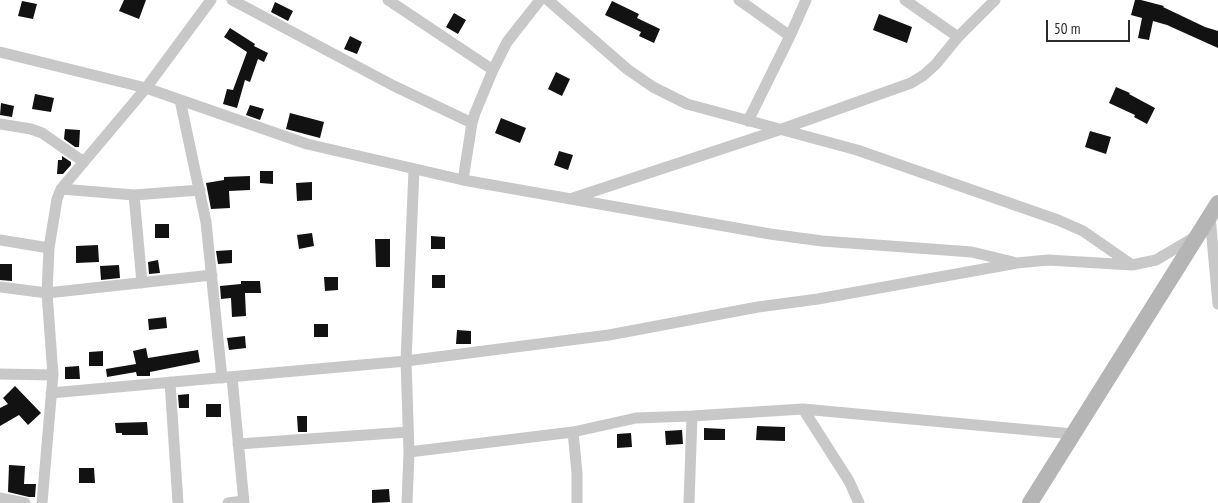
<!DOCTYPE html>
<html>
<head>
<meta charset="utf-8">
<style>
  body { margin:0 }
  #map { position:relative; width:1218px; height:503px; overflow:hidden; background:#fff; font-family:"PT Sans Narrow",sans-serif }
  canvas { display:block }
  .scale { position:absolute; left:1046px; top:20px; width:84px; height:22px; box-sizing:border-box; border:2px solid #2b2b2b; border-top:0; padding-left:6px; font-size:15px; line-height:18px; white-space:nowrap; color:#2b2b2b; -webkit-text-stroke:4px #fff; paint-order:stroke }
</style>
</head>
<body>
<div id="map">
<canvas width="1218" height="503"></canvas>
<div class="scale">50 m</div>
</div>
<script>
const context = document.querySelector('canvas').getContext('2d');
context.lineJoin = 'round';
function paint(path, color) {
  context.fillStyle = color;
  context.fill(path, 'evenodd');
}
function toPath(rows) {
  const path = new Path2D();
  for (const r of rows) {
    path.moveTo(r[0], r[1]);
    for (let i = 2; i < r.length; i += 2) path.lineTo(r[i], r[i + 1]);
  }
  return path;
}
function stroke(path, color, width, dash) {
  context.strokeStyle = color;
  context.lineWidth = width;
  context.lineCap = dash ? 'butt' : 'round';
  context.setLineDash(dash || []);
  context.stroke(path);
}
paint(toPath([
  [124,0,146,0,139,19,119,11],
  [1135,0,1141,0,1164,6,1163,7,1205,27,1218,31,1218,48,1167,25,1153,21,1149,40,1138,38,1142,18,1131,15],
  [22,1,37,4,33,19,18,16],
  [612,1,639,14,637,18,660,29,654,43,639,36,641,32,605,15],
  [275,2,293,11,288,21,271,12],
  [454,13,466,20,458,34,446,27],
  [879,14,912,27,907,43,873,30],
  [230,28,255,44,254,46,268,53,264,62,258,59,250,82,245,80,237,108,223,104,227,89,233,90,247,52,224,37],
  [350,36,362,42,357,54,344,49],
  [556,72,570,79,562,96,548,89],
  [1116,87,1130,93,1129,94,1155,108,1147,124,1134,117,1135,115,1109,103],
  [35,94,54,98,51,112,32,109],
  [1,103,14,106,12,117,0,115],
  [250,105,264,109,260,120,246,115],
  [290,113,324,122,320,138,286,129],
  [501,118,526,128,520,143,495,133],
  [65,129,80,130,79,147,75,147,64,139],
  [1090,131,1111,137,1106,154,1085,147],
  [559,151,573,155,568,170,554,165],
  [62,156,71,162,71,165,63,174,57,174,58,160,62,160],
  [260,171,273,171,273,184,260,183],
  [250,176,250,190,229,191,230,208,211,209,206,183,224,180,224,177],
  [312,182,312,200,297,201,296,183],
  [155,224,169,224,169,238,155,238],
  [312,233,314,246,299,249,297,235],
  [431,236,445,237,445,249,431,249],
  [375,239,390,239,390,267,376,267],
  [98,245,99,262,76,263,76,246],
  [232,250,232,263,218,264,216,251],
  [158,260,160,273,149,274,148,262],
  [0,264,12,264,12,281,0,280],
  [119,265,120,278,101,280,100,266],
  [432,275,445,275,445,288,432,288],
  [324,277,338,277,338,290,325,291],
  [241,281,260,281,261,293,245,293,246,316,232,317,231,298,221,299,220,286,241,284],
  [166,317,167,328,149,330,148,319],
  [314,324,328,324,328,337,314,337],
  [457,330,471,331,471,344,456,344],
  [245,336,246,348,229,350,227,338],
  [146,348,148,358,198,350,200,362,150,372,150,376,137,376,136,372,107,377,106,369,136,364,133,351],
  [103,351,103,366,89,366,89,352],
  [79,366,80,379,65,379,65,367],
  [15,386,41,413,28,425,19,415,0,426,0,408,8,404,3,398],
  [189,394,189,408,179,408,178,395],
  [206,404,221,404,221,417,206,417],
  [297,416,307,416,307,432,298,432],
  [147,422,148,435,122,435,122,433,116,433,115,423],
  [757,426,785,427,785,441,756,440],
  [704,428,725,429,725,440,704,440],
  [682,430,683,444,666,445,665,431],
  [631,433,632,447,617,448,617,434],
  [9,465,25,466,24,484,36,484,35,497,29,497,8,492],
  [79,468,94,468,95,483,79,483],
  [389,489,390,502,372,503,372,490]
]), '#121212');
stroke(toPath([
  [232,0,394,86,472,123],
  [388,0,493,70],
  [548,0,627,69,653,87,687,104,857,150,1058,220,1083,231,1132,265],
  [739,0,790,36],
  [905,0,958,37],
  [0,52,146,88,307,144,463,180,770,234,822,241,972,252,1013,262],
  [180,100,206,222,222,378],
  [748,121,790,36,806,0],
  [0,124,31,129,42,133,84,162],
  [463,180,472,123,475,113,493,70,507,42,540,0],
  [61,189,134,195,200,190],
  [134,195,142,283],
  [570,199,782,129,911,83,924,75,936,64,958,37,995,0],
  [1210,216,1218,304],
  [0,240,49,248],
  [0,287,47,293,212,275],
  [0,374,53,375],
  [232,377,244,503],
  [170,382,178,503],
  [51,393,406,361,609,335,758,307,818,299,1017,263,1048,260,1132,265,1156,260,1195,237],
  [803,409,849,481,859,503],
  [573,432,577,473,577,503],
  [238,444,408,432],
  [409,452,573,432,636,418,692,416,803,409,1073,434],
  [0,498,25,503],
  [42,503,53,375,47,293,49,248,57,199,61,189,146,88,211,0],
  [228,503,243,501],
  [407,503,409,452,406,361,414,169],
  [689,503,692,416]
]), '#c8c8c8', 11);
stroke(toPath([
  [1030,503,1218,203]
]), '#b5b5b5', 16);
</script>
</body>
</html>
